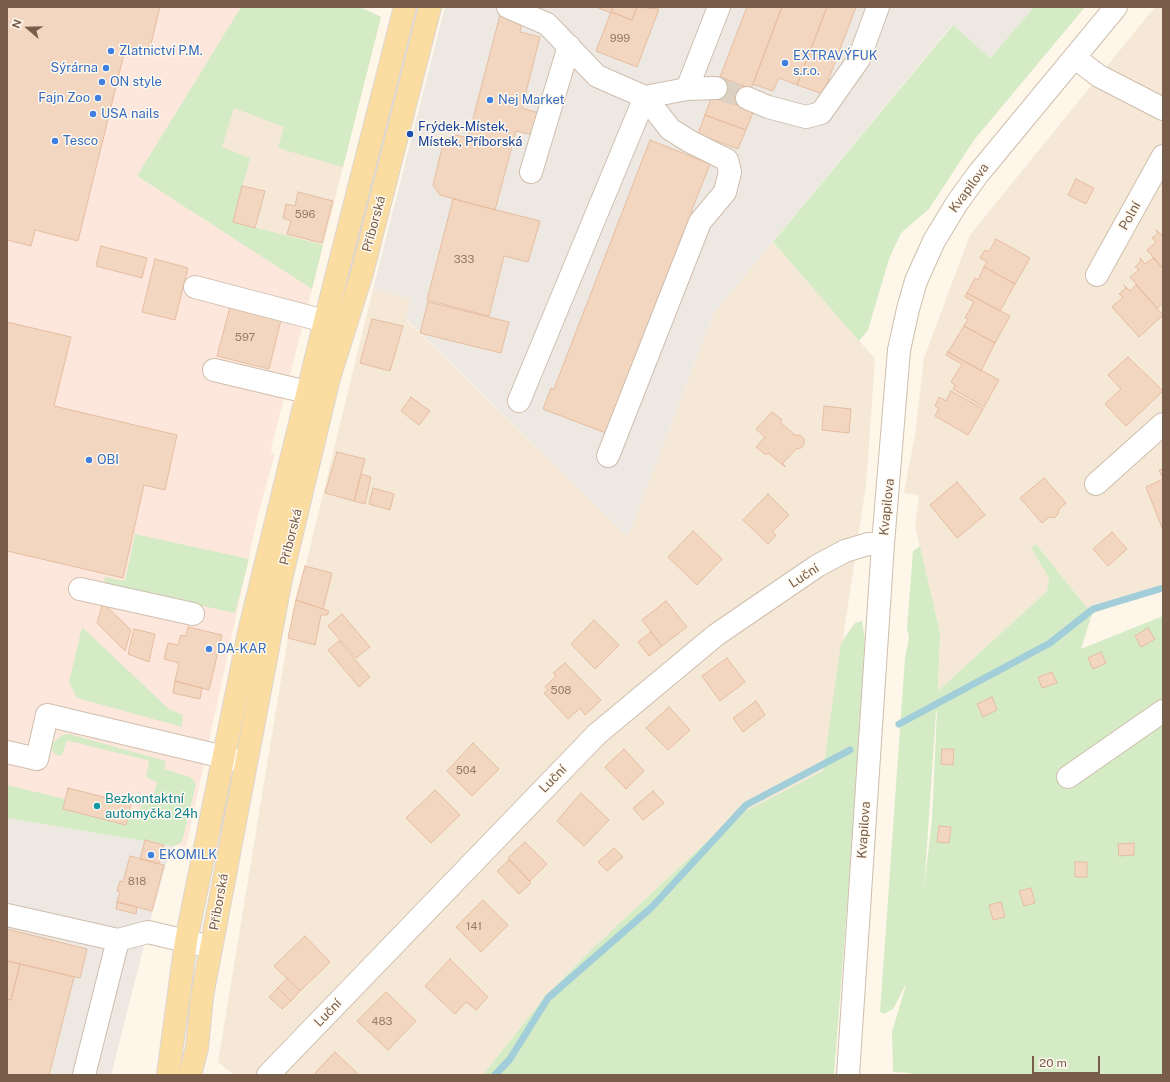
<!DOCTYPE html>
<html>
<head>
<meta charset="utf-8">
<style>
  body { margin:0 }
  #map { position:relative; width:1170px; height:1082px; overflow:hidden; background:#fdf6e9; font-family:"Public Sans",sans-serif }
  canvas { display:block }
  .frame { position:absolute; inset:0; border:8px solid #785d4b; pointer-events:none }
  .north { position:absolute; left:8px; top:8px; width:40px; height:40px; -webkit-text-stroke:3px #fff9ef; paint-order:stroke; rotate:290deg; font-size:11px; font-weight:700; line-height:16px; text-align:center; color:#785d4b }
  .north::after { content:''; display:block; margin:auto; width:14px; height:18px; background:#785d4b; clip-path:polygon(50% 0,100% 100%,50% 72%,0 100%) }
  .scale { position:absolute; left:1032px; top:1056px; width:68px; height:18px; box-sizing:border-box; border:2px solid #785d4b; border-top:0; padding-left:5px; font-size:12px; line-height:14px; white-space:nowrap; color:#785d4b; -webkit-text-stroke:3px #fff9ef; paint-order:stroke }
</style>
</head>
<body>
<div id="map">
<canvas width="1170" height="1082"></canvas>
<div class="frame"></div>
<div class="north">N</div>
<div class="scale">20 m</div>
</div>
<script>
const context = document.querySelector('canvas').getContext('2d');
context.lineJoin = 'round';
function paint(path, color) {
  context.fillStyle = color;
  context.fill(path, 'evenodd');
}
function toPath(rows) {
  const path = new Path2D();
  for (const r of rows) {
    path.moveTo(r[0], r[1]);
    for (let i = 2; i < r.length; i += 2) path.lineTo(r[i], r[i + 1]);
  }
  return path;
}
function stroke(path, color, width, dash) {
  context.strokeStyle = color;
  context.lineWidth = width;
  context.lineCap = dash ? 'butt' : 'round';
  context.setLineDash(dash || []);
  context.stroke(path);
}
function label(font, color, halo, rows, align = 'center') {
  context.font = font + ' "Public Sans",sans-serif';
  context.lineWidth = 3;
  context.setLineDash([]);
  context.textBaseline = 'middle';
  context.strokeStyle = halo;
  context.fillStyle = color;
  for (const [text, x, y, turn = 0] of rows) {
    context.save();
    context.translate(x, y);
    context.rotate((+turn || 0) * Math.PI / 180);
    context.textAlign = isNaN(turn) ? turn : align;
    if (halo) context.strokeText(text, 0, 0);
    context.fillText(text, 0, 0);
    context.restore();
  }
}
paint(toPath([
  [241,7,360,7,381,17,312,289,137,176],
  [1155,7,1163,7,1163,589,1092,614,1036,544,1031,548,1049,578,1047,591,938,691,940,633,915,526,919,495,904,493,915,435,924,358,970,235],
  [773,242,875,359,866,485,823,771,732,818,592,949,543,999,483,1075,234,1075,218,1062,288,638,373,289,411,299,406,320,628,537,714,313]
]), '#f5e8d7');
paint(toPath([
  [7,7,241,7,137,176,312,289,272,445,271,453,275,454,258,515,186,847,7,818]
]), '#fde7dc');
paint(toPath([
  [445,7,1034,7,990,58,952,25,714,313,628,537,406,319,411,299,373,289],
  [7,818,174,846,165,868,152,914,111,1075,7,1075]
]), '#eee8e2');
paint(toPath([
  [241,7,360,7,381,17,343,167,278,148,284,127,234,108,222,147,250,158,233,222,323,245,312,289,137,176],
  [1034,7,1085,7,974,140,929,209,901,233,889,259,868,330,859,341,773,242,953,25,990,58],
  [135,534,249,559,235,613,104,584,105,577,125,581],
  [1036,544,1092,614,1081,649,1163,616,1163,1075,911,1075,911,1073,893,1072,892,1032,907,982,893,1009,884,1014,880,1012,905,658,909,637,907,628,913,551,920,546,940,633,938,691,1047,591,1049,578,1031,548],
  [937,711,932,819,924,890,936,712],
  [862,621,865,639,850,868,834,1075,483,1075,543,999,592,949,732,818,823,771,841,643,855,623],
  [82,627,169,709,183,715,182,727,77,698,69,682],
  [69,734,166,761,164,769,190,777,196,784,182,842,174,846,7,818,7,785,65,799,63,809,125,824,128,814,135,816,138,814,143,800,152,802,157,782,146,777,149,762,147,760,69,741,66,742,62,756,57,755,53,752,52,747,53,743,62,735]
]), '#d4ebc6');
stroke(toPath([
  [899,724,1050,643,1093,609,1163,588],
  [495,1075,510,1059,548,998,652,907,746,805,850,750]
]), '#a2ced9', 7);
const building = toPath([
  [7,7,160,7,149,52,126,46,78,241,35,230,31,246,7,240,7,7],
  [596,7,613,7,611,13,596,7],
  [613,7,637,7,632,20,611,12,613,7],
  [637,7,659,9,637,67,596,51,611,12,632,20,637,7],
  [747,7,782,7,751,89,720,77,747,7],
  [782,7,827,7,797,85,779,78,773,91,753,84,782,7],
  [827,7,856,7,823,94,797,85,827,7],
  [500,15,522,21,520,32,540,37,522,108,539,113,533,135,516,131,495,210,440,195,433,185,444,140,456,135,468,138,500,15],
  [720,77,751,89,744,107,712,96,720,77],
  [712,96,754,110,746,130,705,115,712,96],
  [705,115,746,130,738,149,698,134,705,115],
  [650,140,710,164,691,212,698,214,697,219,690,216,606,433,543,409,551,388,554,389,650,140],
  [1076,179,1094,188,1086,204,1068,195,1076,179],
  [242,186,265,191,255,228,233,222,242,186],
  [298,192,333,201,322,243,287,234,291,221,283,218,286,204,295,206,298,192],
  [453,199,540,221,528,262,504,256,489,316,427,300,453,199],
  [1156,230,1163,236,1163,268,1147,250,1156,242,1152,238,1158,233,1156,230],
  [996,239,1030,258,1015,284,984,267,987,262,980,258,985,250,989,252,996,239],
  [101,246,147,258,142,278,96,266,101,246],
  [1140,258,1145,264,1153,258,1163,269,1163,303,1157,308,1130,277,1139,270,1135,267,1141,261,1140,258],
  [155,259,188,268,175,320,142,312,155,259],
  [984,267,1015,284,1000,311,967,293,975,278,978,280,984,267],
  [1124,285,1130,291,1136,285,1163,315,1139,337,1112,307,1123,297,1119,294,1126,288,1124,285],
  [967,293,1010,316,995,343,964,326,968,319,965,318,974,302,965,297,967,293],
  [428,302,509,322,501,353,420,333,428,302],
  [230,307,281,320,269,369,217,356,230,307],
  [372,319,403,326,390,371,360,363,372,319],
  [7,322,71,337,54,406,177,435,165,490,144,485,123,578,7,551,7,322],
  [964,326,995,343,981,371,948,352,964,326],
  [948,352,999,380,984,407,953,389,955,385,951,382,962,364,946,355,948,352],
  [1128,357,1163,391,1126,426,1105,404,1121,389,1108,375,1128,357],
  [951,391,983,409,968,435,935,416,939,408,935,406,939,397,946,401,951,391],
  [411,397,430,411,419,425,401,411,411,397],
  [824,406,851,409,849,433,822,430,824,406],
  [772,412,782,420,780,422,795,435,800,435,804,439,804,444,801,448,796,449,783,463,785,467,768,453,766,455,756,447,765,437,756,429,772,412],
  [337,452,365,459,354,501,325,493,337,452],
  [1163,469,1163,530,1146,487,1163,479,1159,470,1163,469],
  [361,474,371,477,365,504,354,501,361,474],
  [1044,478,1066,503,1059,509,1058,514,1054,518,1049,517,1042,523,1020,498,1044,478],
  [957,482,985,515,957,538,930,505,957,482],
  [373,488,394,494,390,510,369,504,373,488],
  [768,494,789,515,772,532,776,535,768,544,743,520,768,494],
  [693,531,722,559,697,585,668,557,693,531],
  [1112,532,1127,549,1108,566,1093,549,1112,532],
  [305,566,332,573,323,609,296,600,305,566],
  [296,600,329,611,327,615,321,615,315,645,288,638,296,600],
  [666,601,687,627,662,646,642,620,666,601],
  [103,603,131,630,125,651,97,623,103,603],
  [342,614,370,647,356,658,328,626,342,614],
  [594,620,619,645,595,669,571,644,594,620],
  [188,627,222,635,209,690,175,681,179,663,164,659,168,643,178,645,181,635,186,636,188,627],
  [1148,628,1155,639,1141,647,1135,636,1148,628],
  [134,629,155,634,149,662,128,654,134,629],
  [651,632,662,646,649,656,638,642,651,632],
  [339,641,370,677,359,687,328,650,339,641],
  [1101,652,1106,663,1093,669,1088,658,1101,652],
  [727,658,745,682,720,701,702,676,727,658],
  [565,663,601,700,585,715,580,708,568,719,544,693,548,690,545,687,556,676,553,673,565,663],
  [1052,672,1057,683,1042,688,1038,677,1052,672],
  [175,681,202,688,200,699,173,693,175,681],
  [992,697,997,710,983,717,977,704,992,697],
  [756,701,765,715,743,732,733,718,756,701],
  [669,707,690,730,668,750,646,728,669,707],
  [473,743,499,769,472,796,447,771,473,743],
  [624,749,644,771,626,789,605,767,624,749],
  [942,749,954,749,953,765,941,764,942,749],
  [68,788,131,804,126,825,63,809,68,788],
  [435,790,460,815,431,843,406,818,435,790],
  [653,791,664,803,643,820,633,808,653,791],
  [581,793,609,820,584,846,557,821,581,793],
  [939,826,951,827,949,843,937,842,939,826],
  [145,840,164,845,159,864,140,859,145,840],
  [525,842,547,864,530,881,508,858,525,842],
  [1134,843,1134,855,1119,856,1118,844,1134,843],
  [614,848,623,857,607,871,598,862,614,848],
  [130,856,164,865,152,911,117,902,120,892,117,891,120,881,123,882,130,856],
  [509,860,531,883,519,894,497,871,509,860],
  [1075,862,1087,862,1087,877,1075,877,1075,862],
  [1031,888,1035,903,1024,906,1019,891,1031,888],
  [483,900,508,925,481,952,456,927,483,900],
  [117,902,137,907,136,914,116,909,117,902],
  [1001,902,1005,917,993,920,989,905,1001,902],
  [7,929,87,949,80,978,7,961,7,929],
  [305,936,330,962,300,991,274,966,305,936],
  [450,959,488,997,476,1010,466,1002,455,1014,425,986,450,959],
  [7,961,20,964,11,1000,7,999,7,961],
  [20,964,74,977,49,1075,7,1075,7,999,11,1000,20,964],
  [287,978,300,991,291,1001,278,988,287,978],
  [278,988,291,1001,282,1009,269,997,278,988],
  [386,992,416,1021,388,1050,357,1021,386,992],
  [335,1052,359,1075,317,1075,315,1073,335,1052]
]);
paint(building, '#f3d6c0');
stroke(building, '#e6bda0', 1);
stroke(toPath([
  [716,88,747,98]
]), '#dcd0c2', 22, [22, 11]);
const minor = toPath([
  [508,7,547,24,597,76,645,97,687,89,716,88],
  [1075,58,1099,76,1163,109],
  [687,89,719,7],
  [747,98,768,107,806,117,821,113,859,59,878,7],
  [531,172,569,46],
  [1097,275,1163,156],
  [195,287,325,321],
  [214,370,307,392],
  [519,401,645,97,670,129,689,141,727,160,730,172,725,192,700,222,608,456],
  [1096,484,1163,424],
  [80,589,193,614],
  [7,752,37,759,47,715,245,762],
  [1068,777,1163,711],
  [7,915,118,940],
  [84,1075,118,940,148,932,211,947],
  [268,1075,597,734,716,635,817,566,845,551,868,544,883,544],
  [848,1075,883,544,899,350,908,309,916,281,934,241,957,203,978,174,1116,7]
]);
const major = toPath([
  [168,1075,186,941,250,628,325,321,405,7],
  [190,1075,197,1048,202,996,281,579,329,378,362,273,430,7]
]);
stroke(minor, '#cfbead', 24);
stroke(major, '#dcd5d0', 24);
stroke(minor, '#fff', 22);
stroke(major, '#fbdda1', 22);
for (const [x, y, r, color] of [
  [111,51,4,"#3f7fe0"],
  [785,63,4,"#3f7fe0"],
  [106,68,4,"#3f7fe0"],
  [102,82,4,"#3f7fe0"],
  [98,98,4,"#3f7fe0"],
  [490,100,4,"#3f7fe0"],
  [93,114,4,"#3f7fe0"],
  [410,134,4,"#1a4fb4"],
  [55,141,4,"#3f7fe0"],
  [89,460,4,"#3f7fe0"],
  [209,649,4,"#3f7fe0"],
  [97,806,4,"#0f9aa8"],
  [151,855,4,"#3f7fe0"]
]) {
  const dot = new Path2D();
  dot.arc(x, y, r, 0, 2 * Math.PI);
  context.fillStyle = color;
  context.fill(dot);
  stroke(dot, '#fff9ef', 1.5);
}
label('11px', '#977b68', null, [
  ["999",620,39],
  ["596",305,215],
  ["333",464,260],
  ["597",245,338],
  ["508",561,691],
  ["504",466,771],
  ["818",137,882],
  ["141",474,927],
  ["483",382,1022]
]);
label('13px', '#366cbe', '#fff9ef', [
  ["Zlatnictví P.M.",119,51],
  ["EXTRAVÝFUK",793,56],
  ["s.r.o.",793,71],
  ["Sýrárna",98,68,"right"],
  ["ON style",110,82],
  ["Fajn Zoo",90,98,"right"],
  ["Nej Market",498,100],
  ["USA nails",101,114],
  ["Tesco",63,141],
  ["OBI",97,460],
  ["DA-KAR",217,649],
  ["EKOMILK",159,855]
], 'left');
label('13px', '#164399', '#fff9ef', [
  ["Frýdek-Místek,",418,127],
  ["Místek, Příborská",418,142]
], 'left');
label('13px', '#785d4b', '#fff9ef', [
  ["Kvapilova",969,188,-54],
  ["Polní",1130,216,-61],
  ["Příborská",374,224,-75],
  ["Kvapilova",887,507,-84],
  ["Příborská",291,537,-76],
  ["Luční",804,576,-33],
  ["Luční",553,779,-46],
  ["Kvapilova",864,830,-86],
  ["Příborská",219,902,-80],
  ["Luční",328,1013,-46]
]);
label('13px', '#0d838f', '#fff9ef', [
  ["Bezkontaktní",105,799],
  ["automyčka 24h",105,814]
], 'left');
</script>
</body>
</html>
